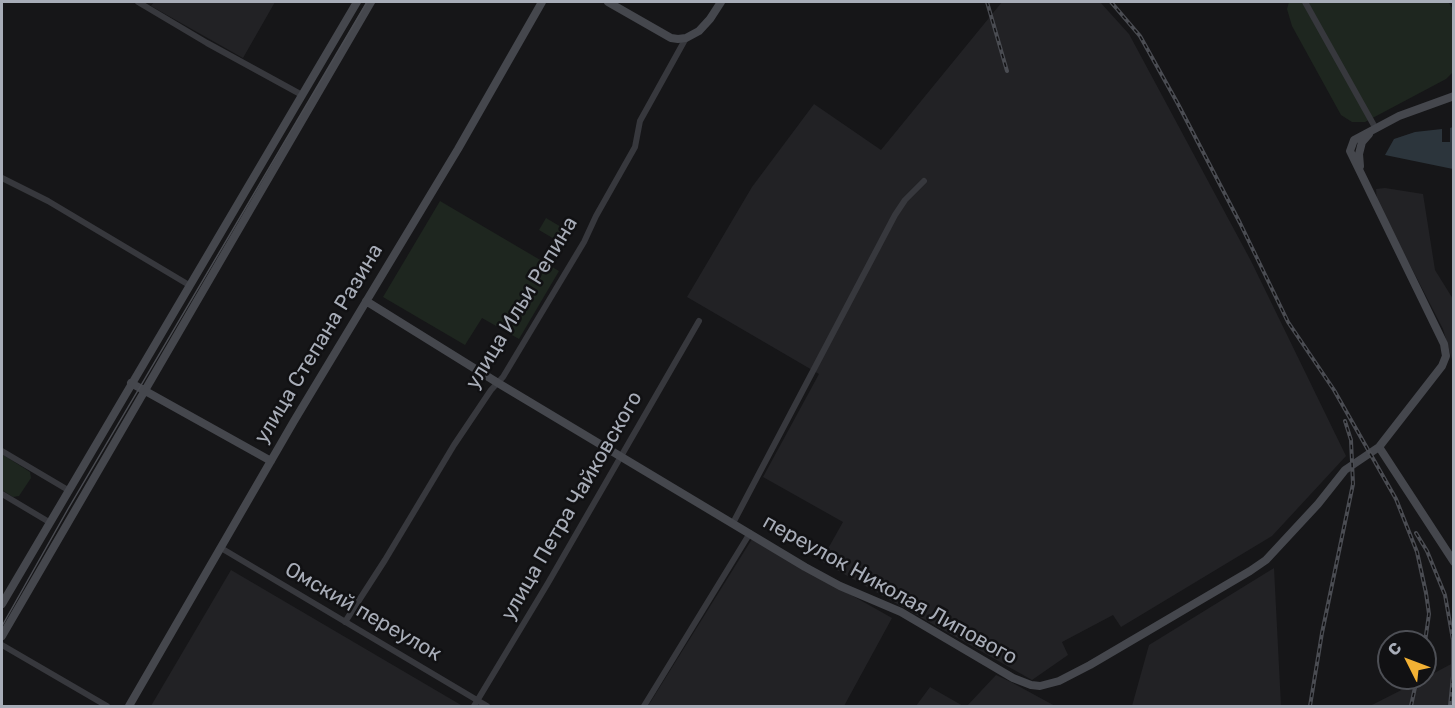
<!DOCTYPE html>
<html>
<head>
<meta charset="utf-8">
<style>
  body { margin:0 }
  #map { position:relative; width:1455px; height:708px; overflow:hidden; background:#161618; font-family:Rubik,sans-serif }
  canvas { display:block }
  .frame { position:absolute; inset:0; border:3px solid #a8adb8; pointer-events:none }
  .north { position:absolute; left:1377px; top:630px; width:60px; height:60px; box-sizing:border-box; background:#111113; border:2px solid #4d4f55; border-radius:50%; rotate:312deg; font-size:16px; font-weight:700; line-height:24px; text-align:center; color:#a8adb8 }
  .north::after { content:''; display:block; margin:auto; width:21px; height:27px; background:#f2b134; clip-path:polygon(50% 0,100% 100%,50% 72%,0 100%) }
</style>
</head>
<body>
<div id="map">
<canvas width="1455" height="708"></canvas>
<div class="frame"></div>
<div class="north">С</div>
</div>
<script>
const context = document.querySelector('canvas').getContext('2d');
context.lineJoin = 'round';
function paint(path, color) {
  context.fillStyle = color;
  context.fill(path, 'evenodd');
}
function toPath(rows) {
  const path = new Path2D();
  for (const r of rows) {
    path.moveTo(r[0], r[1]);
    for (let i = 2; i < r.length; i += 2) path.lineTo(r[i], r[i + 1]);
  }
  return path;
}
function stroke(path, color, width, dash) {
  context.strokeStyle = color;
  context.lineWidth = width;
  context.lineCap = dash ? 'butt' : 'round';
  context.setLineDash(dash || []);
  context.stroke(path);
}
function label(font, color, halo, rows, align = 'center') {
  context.font = font + ' Rubik,sans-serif';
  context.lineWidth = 5;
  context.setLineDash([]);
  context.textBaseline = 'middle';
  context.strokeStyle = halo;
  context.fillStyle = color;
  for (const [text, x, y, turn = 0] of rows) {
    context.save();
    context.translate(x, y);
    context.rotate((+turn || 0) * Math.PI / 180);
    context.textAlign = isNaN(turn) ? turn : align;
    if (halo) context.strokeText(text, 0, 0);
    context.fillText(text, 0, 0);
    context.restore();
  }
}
paint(toPath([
  [154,2,275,2,243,58,151,6],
  [1002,2,1100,2,1129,34,1251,261,1346,456,1272,536,1121,627,1113,615,1062,642,1068,655,1032,680,821,561,843,522,763,477,819,374,687,297,752,187,814,104,881,150],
  [1385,188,1423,194,1435,270,1453,299,1453,363,1443,329,1377,201,1376,189],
  [752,539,892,618,844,706,648,706],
  [1274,568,1281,706,1132,706,1149,645],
  [231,570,461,705,461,706,151,706],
  [1453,663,1453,706,1370,706,1425,678],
  [996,675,1011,682,1055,706,967,706],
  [930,687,963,706,916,706]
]), '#222225');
paint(toPath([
  [1289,2,1448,2,1453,9,1453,72,1446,79,1365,122,1352,122,1341,115,1292,26,1287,9],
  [440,201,559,271,519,339,482,318,465,345,383,297],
  [546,218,568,231,561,243,539,230],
  [2,454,30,472,31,478,19,496,13,497,2,490]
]), '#1e261f');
paint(toPath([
  [1453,127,1453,169,1385,155,1394,139,1415,132,1442,129,1442,142,1450,142,1450,128]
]), '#2c353c');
stroke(toPath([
  [138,2,207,43,302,95],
  [1305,2,1376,129],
  [2,178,48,201,189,285],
  [2,451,68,490],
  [2,494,49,522],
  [733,523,895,215,905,200,924,181],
  [221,548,487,706],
  [345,622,385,560,454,445,491,390,503,377,584,242,596,216,635,147,640,121,686,38],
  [2,645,107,706],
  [474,706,548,583,699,321],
  [644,706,750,533]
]), '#37383d', 6);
stroke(toPath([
  [608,2,671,38,678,39,686,38,699,31,710,19,721,2],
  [1360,166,1359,154,1362,142,1369,134],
  [366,301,498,383,805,567,840,586,901,612,1013,678,1031,685,1040,686,1059,681,1090,665,1250,571,1266,560,1318,504,1345,470,1379,447,1442,366,1446,356,1444,344,1350,151,1354,140,1399,116,1454,96],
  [131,383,271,461],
  [1379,447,1454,562],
  [2,604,357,2],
  [2,636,371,2],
  [129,706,294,421,458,149,542,2]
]), '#45474d', 8);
stroke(toPath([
  [2,626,68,509,367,2]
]), '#4a4c52', 1.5);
const rail = toPath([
  [987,2,1007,71],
  [1111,2,1140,36,1178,104,1240,223,1288,322,1334,390,1396,499,1417,552,1426,593,1429,614,1425,642],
  [1416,533,1427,551,1445,595,1453,640,1453,676,1450,706],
  [1310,706,1322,633,1353,484,1351,440,1345,421],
  [1411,706,1417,678]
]);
stroke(rail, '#4a4c52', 4);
stroke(rail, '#111113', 1.5, [4.5]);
label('21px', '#a8adb8', '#111113', [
  ["улица Ильи Репина",522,303,-59],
  ["улица Степана Разина",319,344,-59],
  ["улица Петра Чайковского",572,506,-60],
  ["переулок Николая Липового",890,590,29],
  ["Омский переулок",363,612,30]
]);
</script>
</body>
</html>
